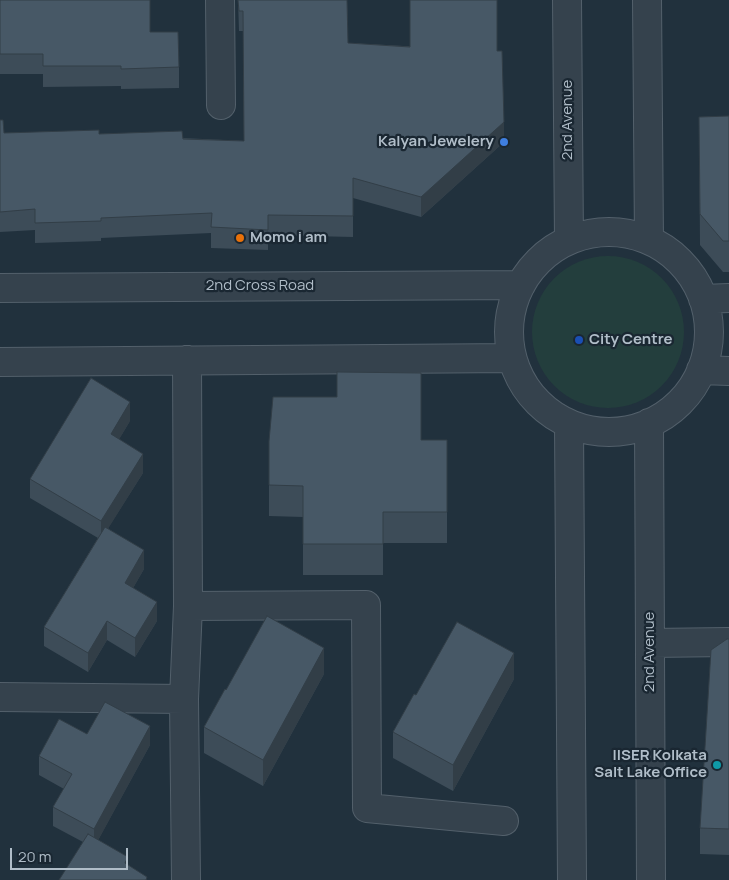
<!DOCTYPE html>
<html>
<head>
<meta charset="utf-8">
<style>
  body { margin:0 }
  #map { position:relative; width:729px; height:880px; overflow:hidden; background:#21313d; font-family:Manrope,sans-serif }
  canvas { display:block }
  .scale { position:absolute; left:10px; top:848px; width:118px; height:22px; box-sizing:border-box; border:2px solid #b0bdc8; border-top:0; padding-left:6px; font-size:15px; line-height:18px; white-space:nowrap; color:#b0bdc8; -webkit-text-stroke:4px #1a2732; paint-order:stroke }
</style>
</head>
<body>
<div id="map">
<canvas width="729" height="880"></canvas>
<div class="scale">20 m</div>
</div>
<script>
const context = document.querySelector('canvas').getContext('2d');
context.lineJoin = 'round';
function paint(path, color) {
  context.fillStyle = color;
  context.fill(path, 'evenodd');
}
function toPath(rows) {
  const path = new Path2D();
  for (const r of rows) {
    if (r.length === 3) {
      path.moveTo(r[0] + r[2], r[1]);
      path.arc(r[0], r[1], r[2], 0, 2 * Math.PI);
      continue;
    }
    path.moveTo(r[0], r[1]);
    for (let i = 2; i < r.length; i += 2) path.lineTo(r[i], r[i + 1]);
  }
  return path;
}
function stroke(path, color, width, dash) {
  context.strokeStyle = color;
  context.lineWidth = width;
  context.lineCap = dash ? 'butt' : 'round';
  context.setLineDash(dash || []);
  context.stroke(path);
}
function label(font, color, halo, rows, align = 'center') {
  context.font = font + ' Manrope,sans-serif';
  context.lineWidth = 4.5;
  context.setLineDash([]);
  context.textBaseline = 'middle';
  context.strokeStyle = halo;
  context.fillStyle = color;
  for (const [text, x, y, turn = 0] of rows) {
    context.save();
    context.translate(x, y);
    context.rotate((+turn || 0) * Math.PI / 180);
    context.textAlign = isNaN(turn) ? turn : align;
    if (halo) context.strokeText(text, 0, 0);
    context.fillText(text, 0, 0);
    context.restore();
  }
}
paint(toPath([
  [608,332,76]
]), '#233e3d');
const minor = toPath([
  [220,0,221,105],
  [567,0,569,240],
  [647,0,649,240],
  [609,332,100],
  [0,288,521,285],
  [703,299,729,298],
  [0,362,512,358],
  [701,370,729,371],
  [649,423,651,880],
  [569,424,572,880],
  [188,606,366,605,367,808,504,821],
  [650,643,729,642],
  [0,697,184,699],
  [186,880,184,699,188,606,187,360]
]);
stroke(minor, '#53606b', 30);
stroke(minor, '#35424d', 28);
paint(toPath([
  [0,0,150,32,179,67,179,88,121,89,121,86,43,87,43,74,0,74],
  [238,0,347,0,348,43,497,51,504,142,421,217,353,198,353,237,268,235,268,250,211,248,211,233,101,238,101,241,35,243,35,230,0,232,0,120,4,133,99,134,244,141,243,31,239,31],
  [729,116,729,272,723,272,700,245,699,117],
  [130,421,119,439,143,473,108,528,144,569,133,588,157,621,135,657,107,640,88,672,44,646,44,627,98,538,30,498,30,479],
  [421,440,447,440,447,543,383,543,383,575,303,575,303,517,269,516,269,441],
  [729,639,729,855,700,854,700,828],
  [324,674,263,786,204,753,204,727,226,690],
  [514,679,453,791,393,758,393,732,416,695],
  [87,734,150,745,98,840,147,880,83,842,53,826,53,807,64,789,39,775,39,756]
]), '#3d4c58');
paint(toPath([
  [504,122,504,142,421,217,421,197],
  [130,402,130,421,111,453,111,434],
  [143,454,143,473,101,540,101,521],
  [144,550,144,569,125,602,125,583],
  [157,602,157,621,135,657,135,638],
  [107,621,107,640,88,672,88,653],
  [324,648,324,674,263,786,263,760],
  [514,653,514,679,453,791,453,765],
  [150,726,150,745,94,848,94,829],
  [128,857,128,876,125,863]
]), '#323e47');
const building = toPath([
  [0,0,150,0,150,32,178,32,179,67,121,69,121,66,43,66,43,54,0,54,0,0],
  [238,0,347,0,348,43,410,47,410,0,497,0,497,51,502,51,504,122,421,197,353,178,353,216,268,215,268,230,211,227,212,213,101,218,101,221,35,223,35,209,0,212,0,120,3,120,4,133,99,130,99,134,182,131,183,139,244,141,243,11,239,11,238,0],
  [729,116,729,241,723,241,700,214,699,117,729,116],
  [337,372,421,373,421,440,447,440,447,512,383,512,383,544,303,544,303,486,269,485,269,441,273,397,337,397,337,372],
  [91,378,130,402,111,434,143,454,101,521,30,479,91,378],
  [105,527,144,550,125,583,157,602,135,638,107,621,88,653,44,627,105,527],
  [267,616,324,648,263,760,204,727,225,689,226,690,267,616],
  [457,622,514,653,453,765,393,732,414,694,416,695,457,622],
  [727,639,729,639,729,829,700,828,711,650,727,639],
  [105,702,150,726,94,829,53,807,72,774,39,756,59,719,87,734,105,702],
  [88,834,128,857,125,863,147,877,146,880,59,880,88,834]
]);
paint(building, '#475866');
stroke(building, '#323e47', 1);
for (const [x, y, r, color] of [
  [504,142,5,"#3f7fe0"],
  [240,238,5,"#e8710a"],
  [579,340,5,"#1a4fb4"],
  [717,765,5,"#0f9aa8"]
]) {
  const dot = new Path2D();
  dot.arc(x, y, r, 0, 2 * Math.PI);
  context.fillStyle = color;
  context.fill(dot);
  stroke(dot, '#1a2732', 2);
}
label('15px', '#b0bdc8', '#1a2732', [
  ["2nd Avenue",568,120,-90],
  ["2nd Cross Road",260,286],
  ["2nd Avenue",650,652,-90]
]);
label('bold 15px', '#b0bdc8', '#1a2732', [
  ["Kalyan Jewelery",494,142],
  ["Momo i am",250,238,"left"],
  ["City Centre",589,340,"left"],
  ["IISER Kolkata",707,756],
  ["Salt Lake Office",707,773]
], 'right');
</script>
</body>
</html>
